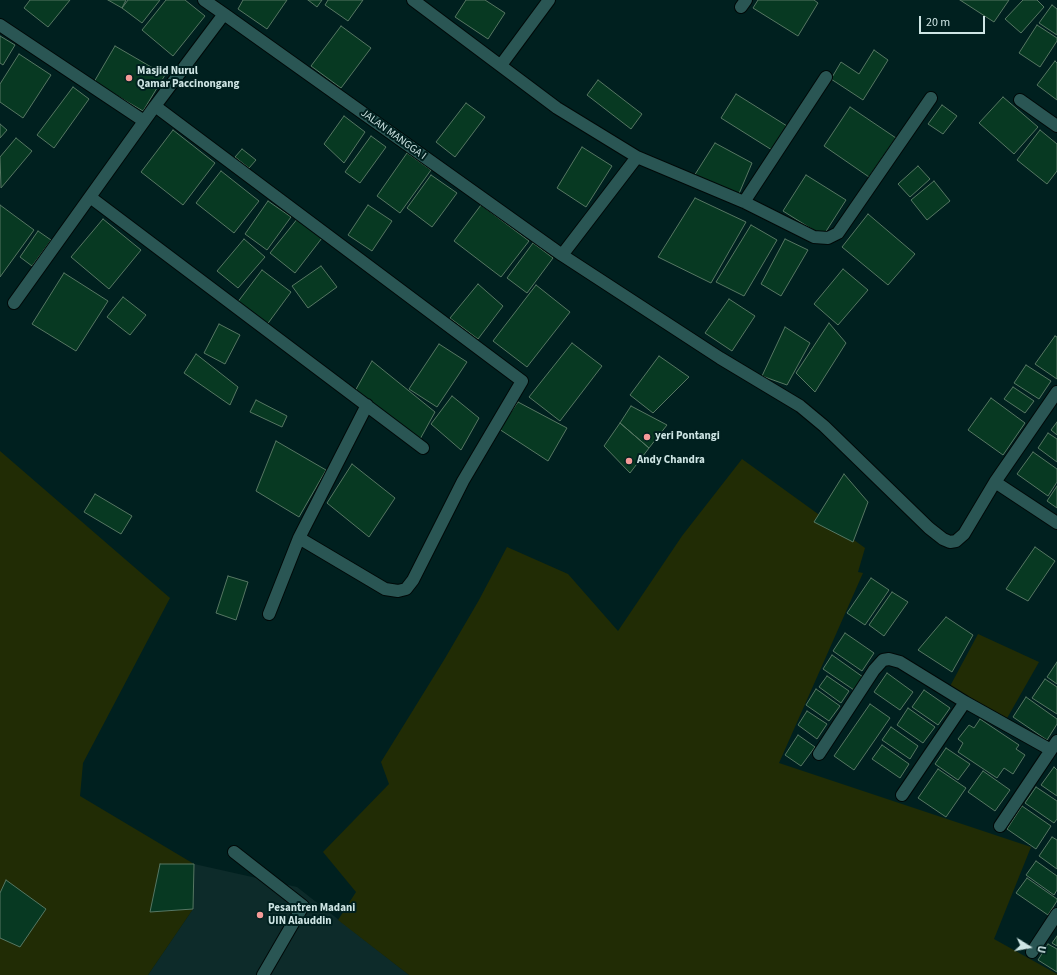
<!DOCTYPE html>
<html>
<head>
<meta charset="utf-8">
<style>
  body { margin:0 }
  #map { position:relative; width:1057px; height:975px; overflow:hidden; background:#00201f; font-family:"Source Sans 3",sans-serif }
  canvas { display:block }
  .north { position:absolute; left:1009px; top:927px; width:40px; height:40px; -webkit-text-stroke:3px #00201f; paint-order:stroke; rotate:101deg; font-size:11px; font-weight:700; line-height:16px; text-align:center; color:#cee5e4 }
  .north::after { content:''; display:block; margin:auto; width:14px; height:18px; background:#cee5e4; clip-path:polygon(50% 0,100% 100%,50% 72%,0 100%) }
  .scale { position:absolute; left:919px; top:16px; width:66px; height:18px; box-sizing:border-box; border:2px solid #cee5e4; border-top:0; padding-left:5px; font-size:12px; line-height:14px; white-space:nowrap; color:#cee5e4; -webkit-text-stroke:3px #00201f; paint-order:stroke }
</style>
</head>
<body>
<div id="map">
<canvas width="1057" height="975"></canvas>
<div class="north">U</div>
<div class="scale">20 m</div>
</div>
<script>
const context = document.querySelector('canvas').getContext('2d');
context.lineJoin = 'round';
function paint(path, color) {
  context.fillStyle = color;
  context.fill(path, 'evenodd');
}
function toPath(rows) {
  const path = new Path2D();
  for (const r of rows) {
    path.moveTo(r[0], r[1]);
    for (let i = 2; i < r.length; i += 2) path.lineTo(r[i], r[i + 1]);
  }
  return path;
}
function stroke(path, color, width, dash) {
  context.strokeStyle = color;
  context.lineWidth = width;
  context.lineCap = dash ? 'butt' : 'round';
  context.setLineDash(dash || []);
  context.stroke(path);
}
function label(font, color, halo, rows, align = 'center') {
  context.font = font + ' "Source Sans 3",sans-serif';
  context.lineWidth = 4;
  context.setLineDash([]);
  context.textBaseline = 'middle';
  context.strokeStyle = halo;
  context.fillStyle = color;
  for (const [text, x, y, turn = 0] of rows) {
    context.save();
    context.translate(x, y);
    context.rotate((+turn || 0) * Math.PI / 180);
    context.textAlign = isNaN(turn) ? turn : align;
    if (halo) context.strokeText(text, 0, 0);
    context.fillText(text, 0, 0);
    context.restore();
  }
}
paint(toPath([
  [194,864,297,887,409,975,148,975,193,909]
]), '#0d2b2a');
paint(toPath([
  [0,451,170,598,83,763,80,796,194,864,160,864,150,912,193,909,148,975,0,975],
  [742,459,865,548,858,572,863,573,779,763,1031,847,994,939,1057,974,1057,975,409,975,338,920,356,892,323,852,389,784,381,762,444,660,479,600,507,547,568,574,618,631,682,536],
  [978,634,1039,662,1006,720,948,690]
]), '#212c05');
const building = toPath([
  [30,0,70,0,48,27,24,8,30,0],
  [108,0,126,0,122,8,108,0],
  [128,0,160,0,142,23,122,8,128,0],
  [166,0,185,0,205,16,173,56,142,30,166,0],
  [243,0,287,0,267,29,238,9,243,0],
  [308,0,322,0,317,7,308,0],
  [328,0,363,0,348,21,325,5,328,0],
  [466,0,485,0,505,13,488,39,455,17,466,0],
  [758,0,814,0,818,3,798,36,753,8,758,0],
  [960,0,1009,0,994,22,960,0],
  [1023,0,1037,0,1044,7,1021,33,1005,19,1023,0],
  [1052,5,1057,9,1057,35,1039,23,1052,5],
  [1037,25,1057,38,1057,41,1040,67,1019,53,1037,25],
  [341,26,371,48,341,88,311,66,341,26],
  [0,36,15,45,3,65,0,63,0,36],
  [115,46,165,75,143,111,94,82,115,46],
  [874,50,888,60,863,100,831,79,841,62,859,74,874,50],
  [19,54,51,75,23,118,0,102,0,84,19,54],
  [1055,61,1057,63,1057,100,1037,85,1055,61],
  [598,80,642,114,631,129,587,95,598,80],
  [73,87,89,99,54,148,37,135,73,87],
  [736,94,787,126,772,150,721,118,736,94],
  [1003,97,1038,127,1014,154,979,123,1003,97],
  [466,103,485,117,455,157,436,142,466,103],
  [942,105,957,116,943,134,928,124,942,105],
  [850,107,896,138,869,177,824,146,850,107],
  [344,116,365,132,344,163,324,144,344,116],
  [0,124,7,130,0,138,0,124],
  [173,130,215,163,183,205,141,172,173,130],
  [1040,130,1057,144,1057,171,1047,184,1017,160,1040,130],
  [371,136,386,147,360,183,345,172,371,136],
  [16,138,32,151,1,188,0,157,16,138],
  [715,143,752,163,738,196,694,176,715,143],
  [582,147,612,166,586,207,557,188,582,147],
  [242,149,256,160,249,168,235,157,242,149],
  [407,153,431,170,400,213,377,196,407,153],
  [918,166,930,179,910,197,898,184,918,166],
  [221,171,259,201,234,233,196,203,221,171],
  [431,175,457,193,432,227,407,208,431,175],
  [806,175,846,200,823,236,783,211,806,175],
  [934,181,950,201,927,220,911,200,934,181],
  [695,198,746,222,711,283,658,257,695,198],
  [268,201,291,217,267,250,245,234,268,201],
  [0,205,34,230,0,277,0,205],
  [368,205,392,221,372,251,348,235,368,205],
  [481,205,529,241,501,277,454,241,481,205],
  [868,214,915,254,888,285,842,247,868,214],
  [298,218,322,238,295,273,270,253,298,218],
  [103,219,141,250,109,289,71,257,103,219],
  [751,225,777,240,744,296,716,282,751,225],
  [38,231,51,240,32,266,20,257,38,231],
  [244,239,265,257,238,288,217,271,244,239],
  [785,239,808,250,781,296,761,284,785,239],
  [533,243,553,258,527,293,507,278,533,243],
  [321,266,337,287,308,308,292,286,321,266],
  [843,269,868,290,838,325,814,304,843,269],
  [262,270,291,292,266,326,237,303,262,270],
  [64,273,108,301,76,351,32,324,64,273],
  [478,284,503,306,478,339,450,318,478,284],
  [536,285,570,312,527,367,493,341,536,285],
  [123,297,146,315,130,335,107,317,123,297],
  [729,299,755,316,732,351,705,333,729,299],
  [829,323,846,343,815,392,796,373,829,323],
  [219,324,240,335,225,364,204,353,219,324],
  [785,327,810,343,787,385,762,376,785,327],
  [1055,336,1057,337,1057,379,1035,364,1055,336],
  [572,343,602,366,560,421,529,397,572,343],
  [439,344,467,362,437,407,409,389,439,344],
  [196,354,238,387,230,405,184,373,196,354],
  [659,356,689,377,653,413,630,395,659,356],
  [372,361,435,412,419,441,355,391,372,361],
  [1026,365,1051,381,1039,399,1014,383,1026,365],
  [1013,387,1034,401,1025,413,1004,399,1013,387],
  [452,396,479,418,461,450,431,424,452,396],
  [991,398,1025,423,1003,455,968,430,991,398],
  [256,400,287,416,282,427,250,412,256,400],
  [518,402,567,428,548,461,499,429,518,402],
  [631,406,667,425,649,448,620,423,631,406],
  [1057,422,1057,435,1051,430,1057,422],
  [620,423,649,448,630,473,604,446,620,423],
  [1048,433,1057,439,1057,462,1038,448,1048,433],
  [276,441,326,470,299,517,256,491,276,441],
  [1033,452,1057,469,1057,482,1048,496,1017,474,1033,452],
  [352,464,395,498,369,537,327,503,352,464],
  [844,474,868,502,853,542,814,522,844,474],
  [1057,486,1057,508,1047,501,1057,486],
  [95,494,132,516,121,534,84,512,95,494],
  [1035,547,1055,561,1028,601,1006,589,1035,547],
  [228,576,248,582,236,620,216,613,228,576],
  [871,578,889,590,865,625,847,613,871,578],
  [892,592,908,602,884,636,869,625,892,592],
  [946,617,973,635,952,672,918,650,946,617],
  [845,633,874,653,862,671,833,651,845,633],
  [832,655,863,677,854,690,823,669,832,655],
  [1057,662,1057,684,1047,677,1057,662],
  [887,673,913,692,900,710,874,692,887,673],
  [827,676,849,691,841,703,819,687,827,676],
  [1045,679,1057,687,1057,714,1032,698,1045,679],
  [816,689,840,706,829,721,806,705,816,689],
  [924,690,950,708,938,725,912,707,924,690],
  [1026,697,1057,719,1057,724,1047,740,1013,717,1026,697],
  [870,704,890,718,854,770,834,756,870,704],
  [908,708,935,727,923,743,897,725,908,708],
  [807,711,827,724,817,739,798,725,807,711],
  [980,719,1019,745,1016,749,1025,755,1013,774,1004,768,997,778,958,752,963,743,958,739,969,725,974,728,980,719],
  [891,727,918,746,910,759,882,740,891,727],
  [798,735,815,747,801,766,785,755,798,735],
  [882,745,909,764,900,778,872,759,882,745],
  [946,748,970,764,958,780,935,764,946,748],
  [1054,767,1057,770,1057,796,1041,785,1054,767],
  [938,769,966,788,946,817,918,798,938,769],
  [983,771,1010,790,995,811,968,792,983,771],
  [1036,787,1057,801,1057,819,1054,823,1025,803,1036,787],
  [1022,806,1051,826,1036,849,1007,829,1022,806],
  [1052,837,1057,840,1057,869,1039,856,1052,837],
  [1036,861,1057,876,1057,890,1054,895,1026,875,1036,861],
  [160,864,194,864,193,909,150,912,160,864],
  [1027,878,1057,899,1057,901,1048,915,1016,893,1027,878],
  [6,880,46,909,20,947,0,938,0,893,6,880],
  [1057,936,1057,946,1052,943,1057,936],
  [1048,944,1057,949,1057,972,1038,960,1048,944]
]);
paint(building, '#073922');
stroke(building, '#567763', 1);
const minor = toPath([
  [413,0,557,108,637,157,744,202,814,237,828,238,838,233,931,98],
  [741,7,746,0],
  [224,14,562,255,720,358,800,406,824,426,929,528,943,539,950,542,956,541,964,534,995,482,1057,392],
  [0,25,144,121],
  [501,65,549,0],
  [1020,100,1057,126],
  [155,106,522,381,463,481,413,580,406,589,398,591,385,589,299,538],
  [90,197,423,448],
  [744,202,826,77],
  [562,255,637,157],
  [14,303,155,106,224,14,204,0],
  [995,482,1057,523],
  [269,614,299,538,367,405],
  [819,754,874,670,883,660,889,659,900,662,965,702,1051,750],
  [902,795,965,702],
  [1000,826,1057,741],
  [234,852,303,906,263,975],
  [1032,952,1057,914]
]);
stroke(minor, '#000908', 14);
stroke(minor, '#2a5654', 12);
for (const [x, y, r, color] of [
  [129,78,4,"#f59b98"],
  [647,437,4,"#f59b98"],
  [629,461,4,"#f59b98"],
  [260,915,4,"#f59b98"]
]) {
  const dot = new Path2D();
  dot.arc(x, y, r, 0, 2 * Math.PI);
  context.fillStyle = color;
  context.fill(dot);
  stroke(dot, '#00201f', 1.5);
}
label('bold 11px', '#cee5e4', '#00201f', [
  ["Masjid Nurul",137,72],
  ["Qamar Paccinongang",137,85],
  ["yeri Pontangi",655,437],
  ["Andy Chandra",637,461],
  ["Pesantren Madani",268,909],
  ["UIN Alauddin",268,922]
], 'left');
label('11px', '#cee5e4', '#00201f', [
  ["JALAN MANGGA I",393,135,36]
]);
</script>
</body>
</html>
